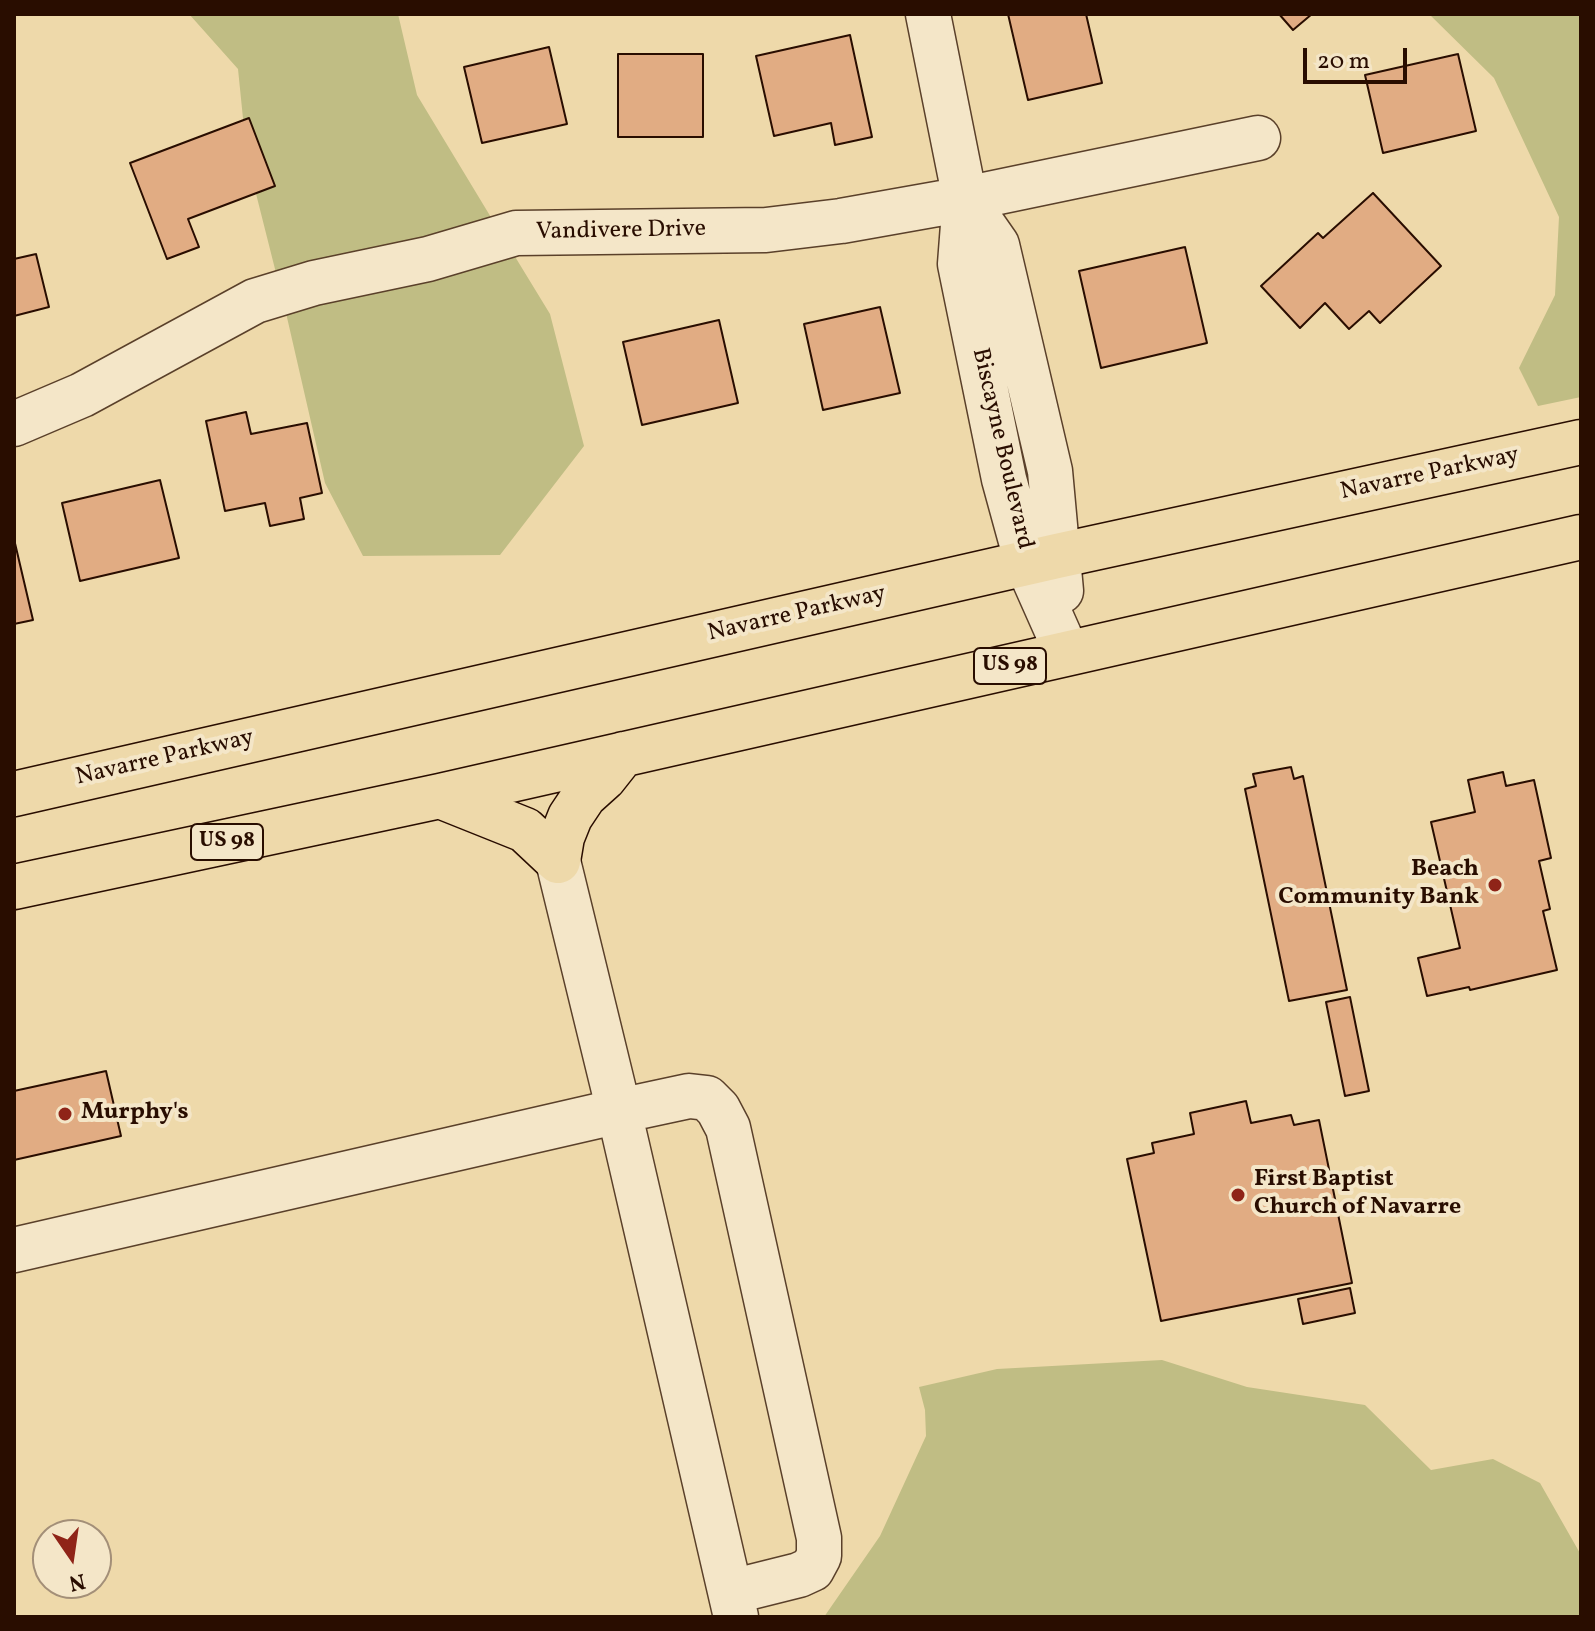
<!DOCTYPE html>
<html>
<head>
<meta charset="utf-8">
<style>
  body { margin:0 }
  #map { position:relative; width:1595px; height:1631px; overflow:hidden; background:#eed9aa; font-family:Vollkorn,serif }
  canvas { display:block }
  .frame { position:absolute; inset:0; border:16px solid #290d00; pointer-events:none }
  .north { position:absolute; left:32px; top:1519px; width:80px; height:80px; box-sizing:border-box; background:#f4e6c8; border:2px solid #a38f78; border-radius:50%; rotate:167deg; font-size:22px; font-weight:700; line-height:32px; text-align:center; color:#290d00 }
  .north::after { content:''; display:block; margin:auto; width:28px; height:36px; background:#8f2418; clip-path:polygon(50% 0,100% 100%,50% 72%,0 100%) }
  .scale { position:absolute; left:1303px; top:48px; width:104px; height:36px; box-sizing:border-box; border:4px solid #290d00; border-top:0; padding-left:10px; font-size:24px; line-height:28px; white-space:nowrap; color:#290d00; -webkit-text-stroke:6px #f4e6c8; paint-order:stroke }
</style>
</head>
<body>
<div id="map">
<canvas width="1595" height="1631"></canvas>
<div class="frame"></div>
<div class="north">N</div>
<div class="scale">20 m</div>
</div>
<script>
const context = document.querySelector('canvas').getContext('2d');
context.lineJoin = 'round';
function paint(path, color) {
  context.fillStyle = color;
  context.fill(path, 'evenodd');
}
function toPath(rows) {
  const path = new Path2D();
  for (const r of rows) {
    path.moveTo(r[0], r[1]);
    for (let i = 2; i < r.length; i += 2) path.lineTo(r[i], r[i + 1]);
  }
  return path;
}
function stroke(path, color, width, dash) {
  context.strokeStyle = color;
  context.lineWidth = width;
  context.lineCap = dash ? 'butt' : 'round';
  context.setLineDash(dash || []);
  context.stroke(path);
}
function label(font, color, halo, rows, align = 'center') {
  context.font = font + ' Vollkorn,serif';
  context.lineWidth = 8;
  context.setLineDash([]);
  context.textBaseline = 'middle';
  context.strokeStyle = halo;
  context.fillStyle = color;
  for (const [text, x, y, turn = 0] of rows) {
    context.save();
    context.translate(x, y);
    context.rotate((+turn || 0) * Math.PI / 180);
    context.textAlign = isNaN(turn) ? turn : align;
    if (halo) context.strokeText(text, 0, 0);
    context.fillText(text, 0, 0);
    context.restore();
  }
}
paint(toPath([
  [189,14,398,14,417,95,492,219,422,239,276,273,247,158,238,69],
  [1429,14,1581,14,1581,397,1538,406,1519,368,1555,295,1559,217,1494,78],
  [514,255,550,314,584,446,500,555,363,556,325,483,286,313],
  [1162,1360,1247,1387,1365,1405,1431,1470,1493,1459,1540,1483,1581,1555,1581,1617,824,1617,880,1536,926,1436,925,1410,919,1387,997,1369]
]), '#c0bd84');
const building = toPath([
  [1008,14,1086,14,1102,83,1028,100,1008,14],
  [1279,14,1312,14,1293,30,1279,14],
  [850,35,872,137,835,145,831,123,774,136,756,56,850,35],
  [549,47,567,124,482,143,464,67,549,47],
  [618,54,703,54,703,137,618,137,618,54],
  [1458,54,1476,131,1383,153,1365,75,1458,54],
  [249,118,275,186,188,219,199,247,167,259,130,163,249,118],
  [1373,193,1441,266,1380,323,1369,311,1349,329,1325,303,1300,328,1261,286,1318,233,1323,238,1373,193],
  [1185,247,1207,343,1101,368,1079,271,1185,247],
  [36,254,49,307,14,316,14,259,36,254],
  [880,307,900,393,823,410,804,324,880,307],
  [719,320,738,403,642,425,623,342,719,320],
  [246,412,251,434,307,423,322,493,300,498,304,519,270,526,265,503,225,511,206,421,246,412],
  [160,480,179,558,80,581,62,503,160,480],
  [14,539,33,620,14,624,14,539],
  [1291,767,1294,779,1303,776,1347,990,1289,1001,1245,789,1256,786,1253,774,1291,767],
  [1503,772,1506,786,1534,780,1551,858,1539,861,1550,909,1543,911,1557,970,1470,990,1469,987,1427,996,1418,958,1460,948,1431,822,1475,812,1468,780,1503,772],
  [1350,997,1369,1091,1345,1096,1326,1002,1350,997],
  [106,1071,121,1136,14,1160,14,1091,106,1071],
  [1246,1101,1251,1123,1291,1115,1294,1125,1319,1120,1352,1283,1161,1321,1127,1159,1154,1153,1152,1143,1194,1134,1190,1113,1246,1101],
  [1350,1288,1355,1313,1303,1324,1298,1299,1350,1288]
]);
paint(building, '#e1ac83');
stroke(building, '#290d00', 2);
const minor = toPath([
  [928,14,965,199,960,264,1004,479,1027,563,1067,653],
  [965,199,997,245,1050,471,1061,591],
  [14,424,82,395,255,301,314,283,428,259,516,233,766,230,841,221,965,199,1258,138],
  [558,861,619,1111,689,1096,707,1098,718,1109,728,1128,819,1538,819,1556,812,1569,799,1575,731,1592],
  [14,1250,619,1111,736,1617]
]);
const highway = toPath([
  [14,794,1057,556,1581,442],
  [440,796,525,830,558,861],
  [558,861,562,837,570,817,584,796,604,778,623,754],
  [14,887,440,796,1581,537]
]);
stroke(minor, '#5a402a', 47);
stroke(highway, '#290d00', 47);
stroke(minor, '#f4e6c8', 44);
stroke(highway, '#eed9aa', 44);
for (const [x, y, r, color] of [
  [1495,885,8,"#8f2418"],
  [65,1114,8,"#8f2418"],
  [1238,1195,8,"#8f2418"]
]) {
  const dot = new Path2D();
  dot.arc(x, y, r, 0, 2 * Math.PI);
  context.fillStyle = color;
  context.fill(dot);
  stroke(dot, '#f4e6c8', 3);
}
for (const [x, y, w] of [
  [1010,666,72],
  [227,842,72]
]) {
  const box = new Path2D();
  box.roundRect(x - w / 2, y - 18, w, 36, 6);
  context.fillStyle = '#f4e6c8';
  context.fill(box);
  stroke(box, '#290d00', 2);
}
label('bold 22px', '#290d00', null, [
  ["US 98",1010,666],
  ["US 98",227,842]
]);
label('24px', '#290d00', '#f4e6c8', [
  ["Vandivere Drive",621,232,-1],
  ["Biscayne Boulevard",1001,449,77],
  ["Navarre Parkway",1430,475,-12],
  ["Navarre Parkway",797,615,-13],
  ["Navarre Parkway",165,759,-13]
]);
label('bold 24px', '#290d00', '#f4e6c8', [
  ["Beach",1479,871,"right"],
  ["Community Bank",1479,899,"right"],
  ["Murphy's",81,1114],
  ["First Baptist",1254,1181],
  ["Church of Navarre",1254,1209]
], 'left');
</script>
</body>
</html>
